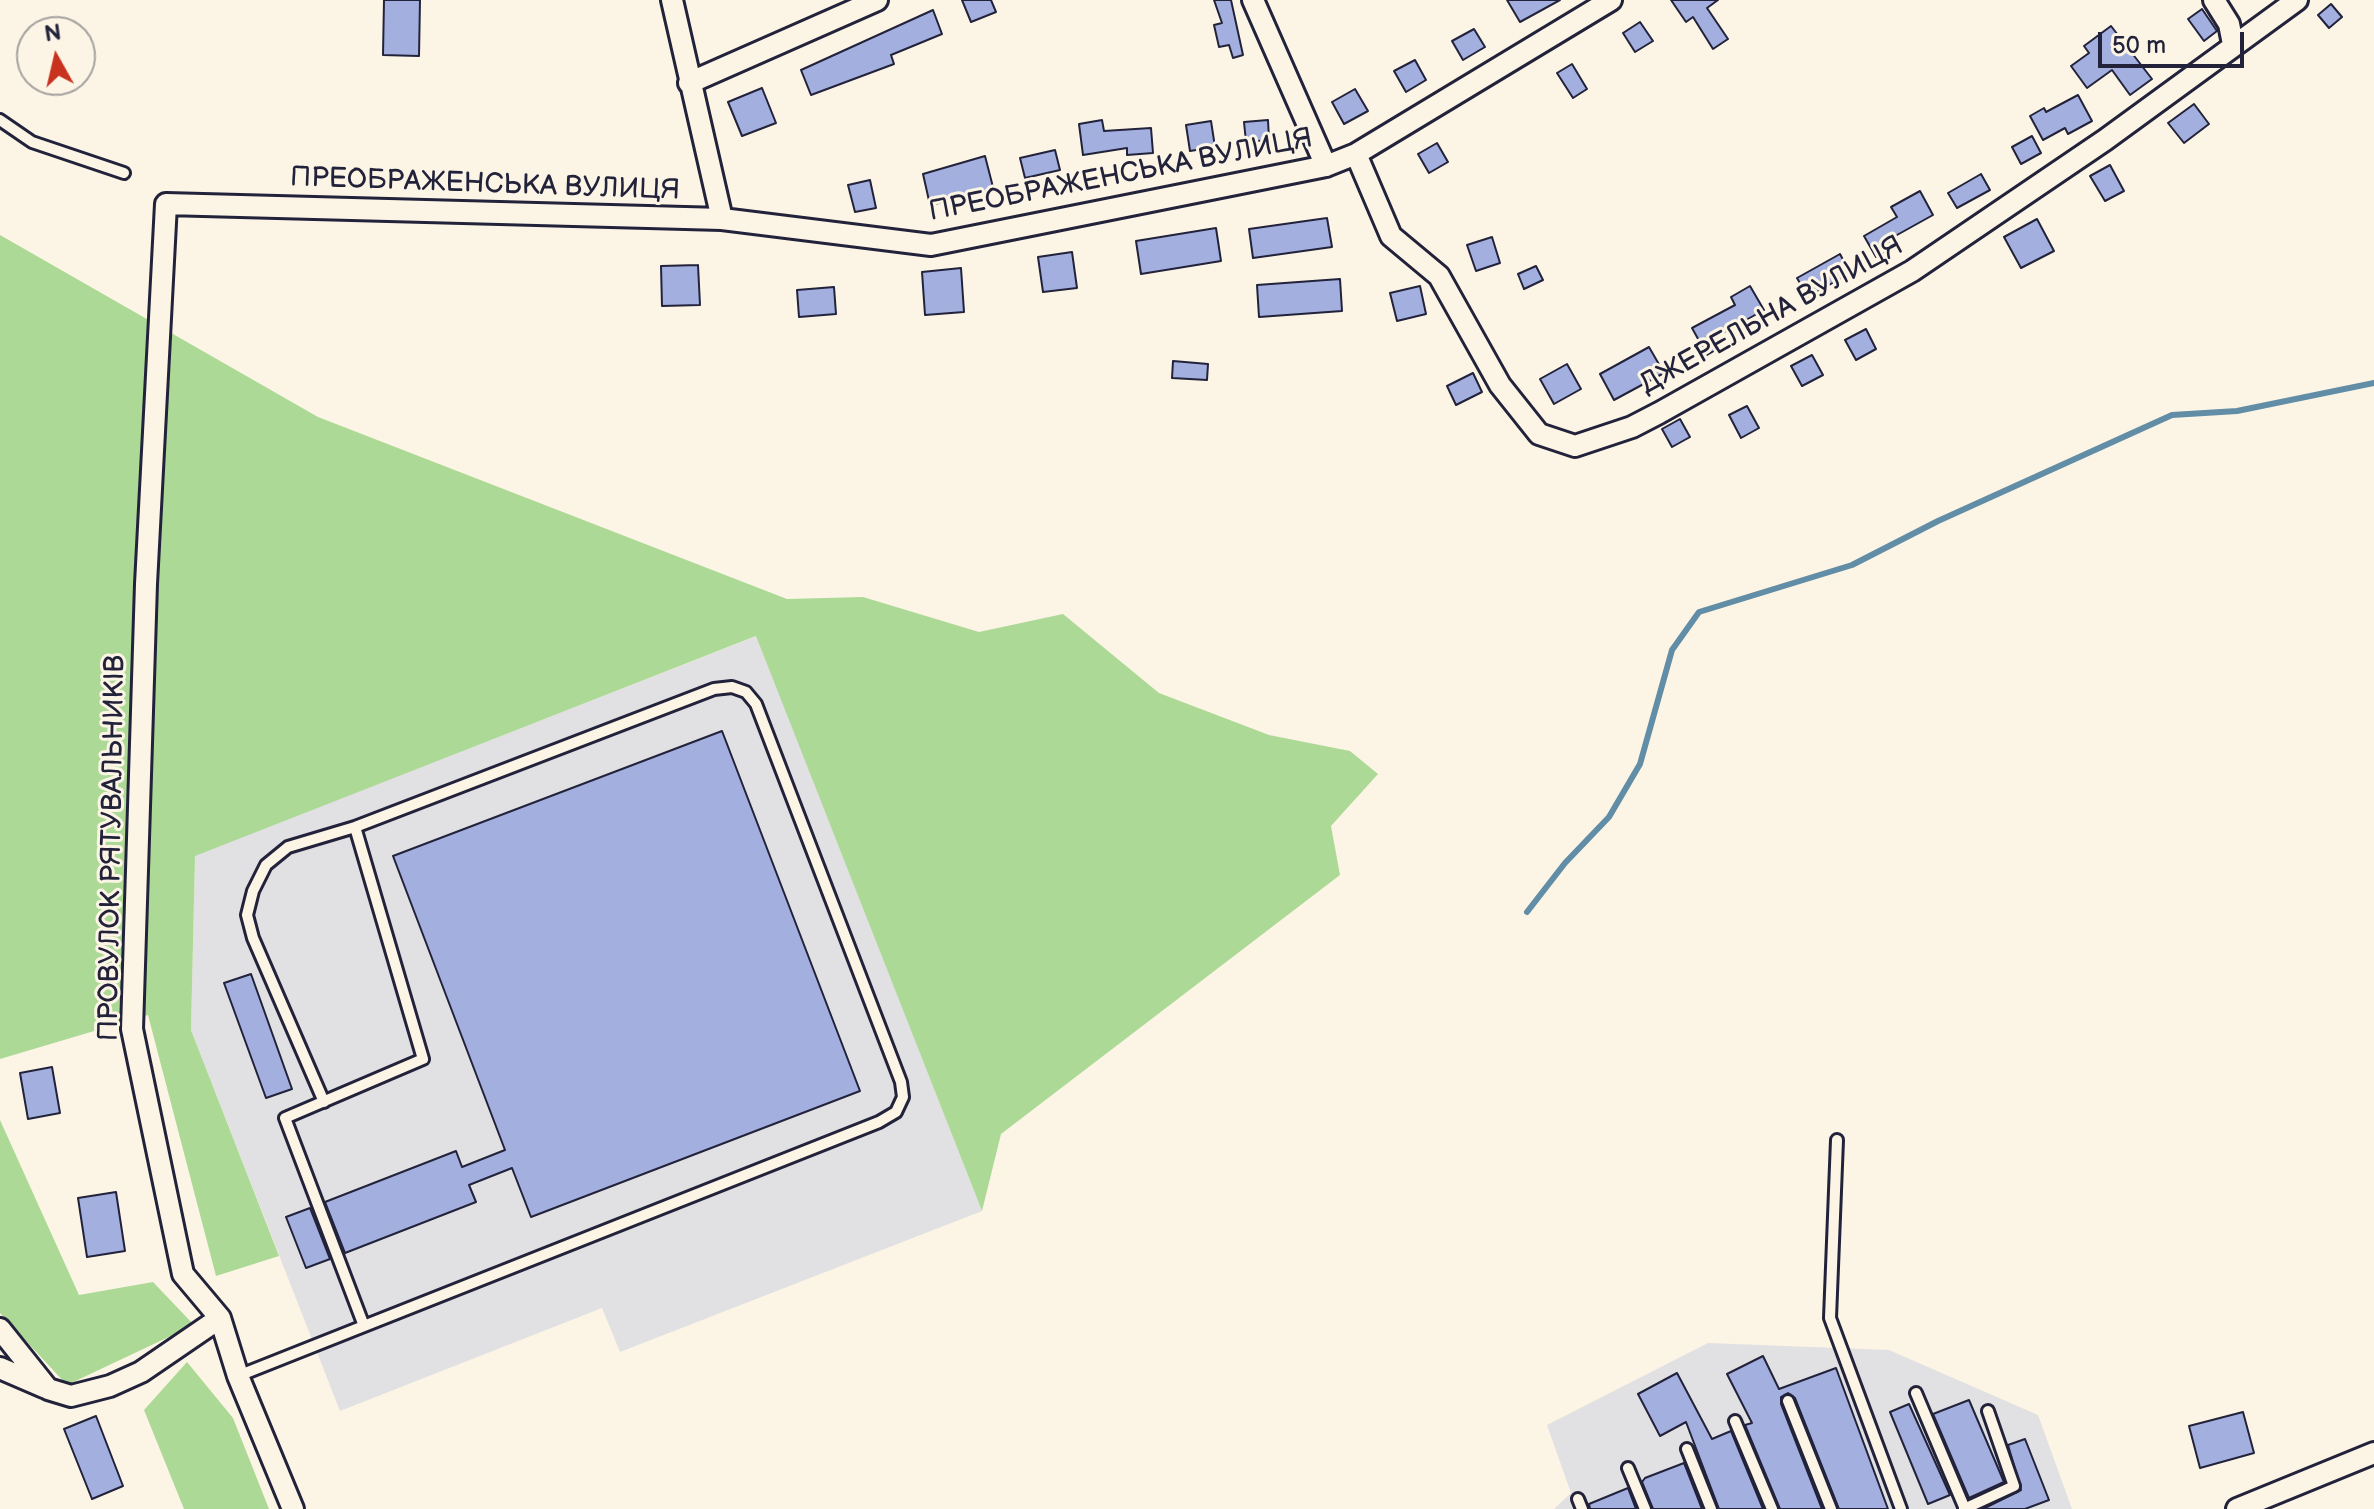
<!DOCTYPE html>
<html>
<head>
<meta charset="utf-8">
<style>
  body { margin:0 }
  #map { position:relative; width:2374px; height:1509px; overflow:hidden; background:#fcf5e5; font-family:"Balsamiq Sans",sans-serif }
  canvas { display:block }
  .north { position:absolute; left:16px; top:16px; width:80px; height:80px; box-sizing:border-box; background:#fcf5e5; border:2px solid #a5a1a1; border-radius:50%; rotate:352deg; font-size:22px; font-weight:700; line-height:32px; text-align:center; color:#22223b }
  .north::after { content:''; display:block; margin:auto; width:28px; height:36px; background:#c8321e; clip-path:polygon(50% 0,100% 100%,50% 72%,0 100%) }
  .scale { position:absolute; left:2098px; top:32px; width:146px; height:36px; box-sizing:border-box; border:4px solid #22223b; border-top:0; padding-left:10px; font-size:24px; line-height:28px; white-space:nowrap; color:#22223b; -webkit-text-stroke:6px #fcf5e5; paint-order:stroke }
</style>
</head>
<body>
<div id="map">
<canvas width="2374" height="1509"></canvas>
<div class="north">N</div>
<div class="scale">50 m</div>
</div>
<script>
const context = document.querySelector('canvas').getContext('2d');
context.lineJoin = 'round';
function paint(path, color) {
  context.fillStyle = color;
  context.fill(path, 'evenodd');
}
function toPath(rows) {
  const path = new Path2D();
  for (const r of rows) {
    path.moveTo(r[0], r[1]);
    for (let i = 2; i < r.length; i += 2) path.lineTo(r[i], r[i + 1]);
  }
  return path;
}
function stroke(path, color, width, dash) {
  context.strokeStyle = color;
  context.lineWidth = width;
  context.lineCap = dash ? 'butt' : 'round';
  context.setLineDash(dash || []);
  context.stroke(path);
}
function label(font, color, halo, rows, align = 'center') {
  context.font = font + ' "Balsamiq Sans",sans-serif';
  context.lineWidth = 6;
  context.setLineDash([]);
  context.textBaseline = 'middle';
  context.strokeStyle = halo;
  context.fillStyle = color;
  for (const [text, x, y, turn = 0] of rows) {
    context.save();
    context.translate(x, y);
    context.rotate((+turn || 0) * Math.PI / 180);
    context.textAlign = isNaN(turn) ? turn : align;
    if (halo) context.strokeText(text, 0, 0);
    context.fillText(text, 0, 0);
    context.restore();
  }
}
paint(toPath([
  [757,636,982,1211,620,1352,602,1308,340,1411,191,1030,195,855],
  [1708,1343,1889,1350,2038,1415,2072,1509,1554,1509,1571,1493,1547,1425]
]), '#e1e0e3');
paint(toPath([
  [0,235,318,417,787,599,863,597,979,632,1063,614,1159,693,1269,735,1350,751,1378,774,1331,826,1340,875,1001,1134,982,1211,756,636,195,856,191,1030,279,1256,216,1276,148,1015,0,1059],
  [0,1120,79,1295,153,1282,194,1325,67,1385,0,1313],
  [187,1362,233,1418,269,1509,184,1509,144,1410]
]), '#add997');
stroke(toPath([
  [1527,912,1565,863,1609,817,1640,764,1672,650,1699,612,1852,565,1938,521,2172,415,2237,411,2374,383]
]), '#628da6', 6);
const building = toPath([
  [384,0,420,0,419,56,383,55,384,0],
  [962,0,991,0,996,12,971,22,962,0],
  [1214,0,1231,0,1243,55,1233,58,1229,45,1219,47,1214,25,1222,23,1214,0],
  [1507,0,1560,0,1520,22,1507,0],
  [1671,0,1718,0,1707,8,1728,39,1713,49,1693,17,1686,22,1671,0],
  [2331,4,2342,17,2329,28,2318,15,2331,4],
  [2202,9,2217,31,2204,41,2188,19,2202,9],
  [933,10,942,34,891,55,894,64,811,95,801,70,933,10],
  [1640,22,1653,41,1635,52,1623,33,1640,22],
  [2111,26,2152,79,2130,95,2112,70,2087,88,2071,66,2089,53,2084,46,2111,26],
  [1474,29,1485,47,1463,60,1452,41,1474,29],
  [1415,60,1426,80,1406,92,1394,71,1415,60],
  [1572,64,1587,89,1573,98,1557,73,1572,64],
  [762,88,776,123,742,136,728,102,762,88],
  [1355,89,1368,111,1344,124,1332,102,1355,89],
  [2078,95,2092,121,2068,134,2065,128,2043,140,2030,116,2044,108,2046,112,2078,95],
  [2194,104,2209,124,2184,143,2168,123,2194,104],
  [1102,120,1104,131,1151,128,1153,153,1127,155,1127,148,1083,155,1079,124,1102,120],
  [1268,120,1269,140,1246,142,1244,122,1268,120],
  [1211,121,1215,147,1190,151,1186,125,1211,121],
  [2032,136,2041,153,2021,164,2012,147,2032,136],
  [1437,143,1448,162,1429,173,1418,154,1437,143],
  [1055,150,1060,170,1025,178,1020,158,1055,150],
  [985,156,994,191,930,205,923,174,985,156],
  [2110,165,2124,191,2105,201,2090,176,2110,165],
  [1981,174,1990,190,1957,208,1948,193,1981,174],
  [870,180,876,208,855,212,848,185,870,180],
  [1920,191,1933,215,1888,240,1893,249,1876,257,1864,236,1897,217,1891,207,1920,191],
  [1327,218,1332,247,1253,258,1249,229,1327,218],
  [2037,219,2054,251,2021,268,2004,237,2037,219],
  [1216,228,1221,261,1141,274,1136,241,1216,228],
  [1492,237,1500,263,1476,271,1467,245,1492,237],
  [1072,252,1077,288,1043,292,1038,257,1072,252],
  [1840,254,1850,273,1808,297,1797,278,1840,254],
  [698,265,700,305,662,306,661,266,698,265],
  [1536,266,1543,280,1524,289,1518,274,1536,266],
  [961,268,964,312,925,315,922,272,961,268],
  [1340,279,1342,311,1259,317,1257,285,1340,279],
  [1420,286,1426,314,1397,321,1390,293,1420,286],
  [1750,286,1764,310,1719,335,1724,345,1707,355,1692,328,1735,305,1731,297,1750,286],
  [834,287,836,314,799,317,797,290,834,287],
  [1866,329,1876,349,1856,360,1845,340,1866,329],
  [1649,347,1664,373,1614,400,1600,374,1649,347],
  [1812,355,1823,375,1802,386,1791,366,1812,355],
  [1173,361,1208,364,1207,380,1172,378,1173,361],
  [1567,364,1581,389,1554,404,1540,379,1567,364],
  [1473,373,1482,392,1456,405,1447,386,1473,373],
  [1747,406,1759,428,1741,438,1729,415,1747,406],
  [1680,419,1690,437,1672,447,1662,429,1680,419],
  [722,731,860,1091,531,1217,512,1168,469,1185,476,1202,345,1253,325,1202,456,1151,462,1167,505,1150,393,856,722,731],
  [251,974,292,1089,266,1098,224,983,251,974],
  [52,1067,60,1113,28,1119,20,1073,52,1067],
  [116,1192,125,1251,87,1257,78,1198,116,1192],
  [310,1208,330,1259,306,1268,286,1217,310,1208],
  [1763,1356,1779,1389,1836,1368,1888,1509,1839,1509,1795,1398,1788,1393,1781,1397,1781,1404,1822,1509,1780,1509,1745,1425,1752,1423,1727,1374,1763,1356],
  [1677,1373,1712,1439,1731,1431,1763,1509,1719,1509,1686,1422,1660,1436,1638,1394,1677,1373],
  [1969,1400,2004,1482,1969,1498,1933,1414,1969,1400],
  [1909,1404,1950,1495,1928,1504,1890,1412,1909,1404],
  [2243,1412,2254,1453,2200,1468,2189,1426,2243,1412],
  [96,1416,123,1486,92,1499,64,1429,96,1416],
  [2025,1439,2049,1500,2025,1509,1983,1509,2021,1490,2008,1445,2025,1439],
  [1684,1463,1702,1509,1653,1509,1642,1482,1645,1478,1684,1463],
  [1628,1488,1636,1509,1590,1509,1589,1504,1628,1488]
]);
paint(building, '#a3b0df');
stroke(building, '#22223b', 2);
const service = toPath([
  [0,120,32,142,124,173],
  [324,1102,253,938,247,915,253,891,266,865,288,847,355,827],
  [1837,1140,1830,1318,1901,1509],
  [238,1376,364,1326,879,1122,896,1112,903,1097,901,1082,756,704,746,692,732,687,714,689,355,827,423,1059,285,1118,364,1326],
  [1916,1393,1965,1509],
  [1788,1401,1831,1509],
  [1735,1421,1772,1509],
  [1687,1449,1711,1509],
  [1628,1468,1645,1509],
  [1578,1499,1582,1509],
  [1964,1509,2014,1486,1988,1411]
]);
const minor = toPath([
  [672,0,722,219],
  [1253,0,1326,166],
  [2214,0,2229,24,2233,44],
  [689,83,877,0],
  [1356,154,1391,236,1439,276,1500,385,1539,434,1575,446,1632,427,1659,413,1912,271,2105,140,2297,0],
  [0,1329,48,1389,71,1396,110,1386,141,1372,220,1318],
  [0,1368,44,1387],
  [293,1509,238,1376,220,1318,183,1274,132,1029,146,584,166,204,722,219,931,245,1326,166,1356,154,1611,0],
  [2237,1509,2374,1453]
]);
stroke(service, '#22223b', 16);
stroke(minor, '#22223b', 26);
stroke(service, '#fcf5e5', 10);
stroke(minor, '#fcf5e5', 20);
label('28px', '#22223b', '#fcf5e5', [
  ["ПРЕОБРАЖЕНСЬКА ВУЛИЦЯ",1121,176,-11],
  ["ПРЕОБРАЖЕНСЬКА ВУЛИЦЯ",485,185,2],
  ["ДЖЕРЕЛЬНА ВУЛИЦЯ",1772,316,-29],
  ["ПРОВУЛОК РЯТУВАЛЬНИКІВ",113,848,-89]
]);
</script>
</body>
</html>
